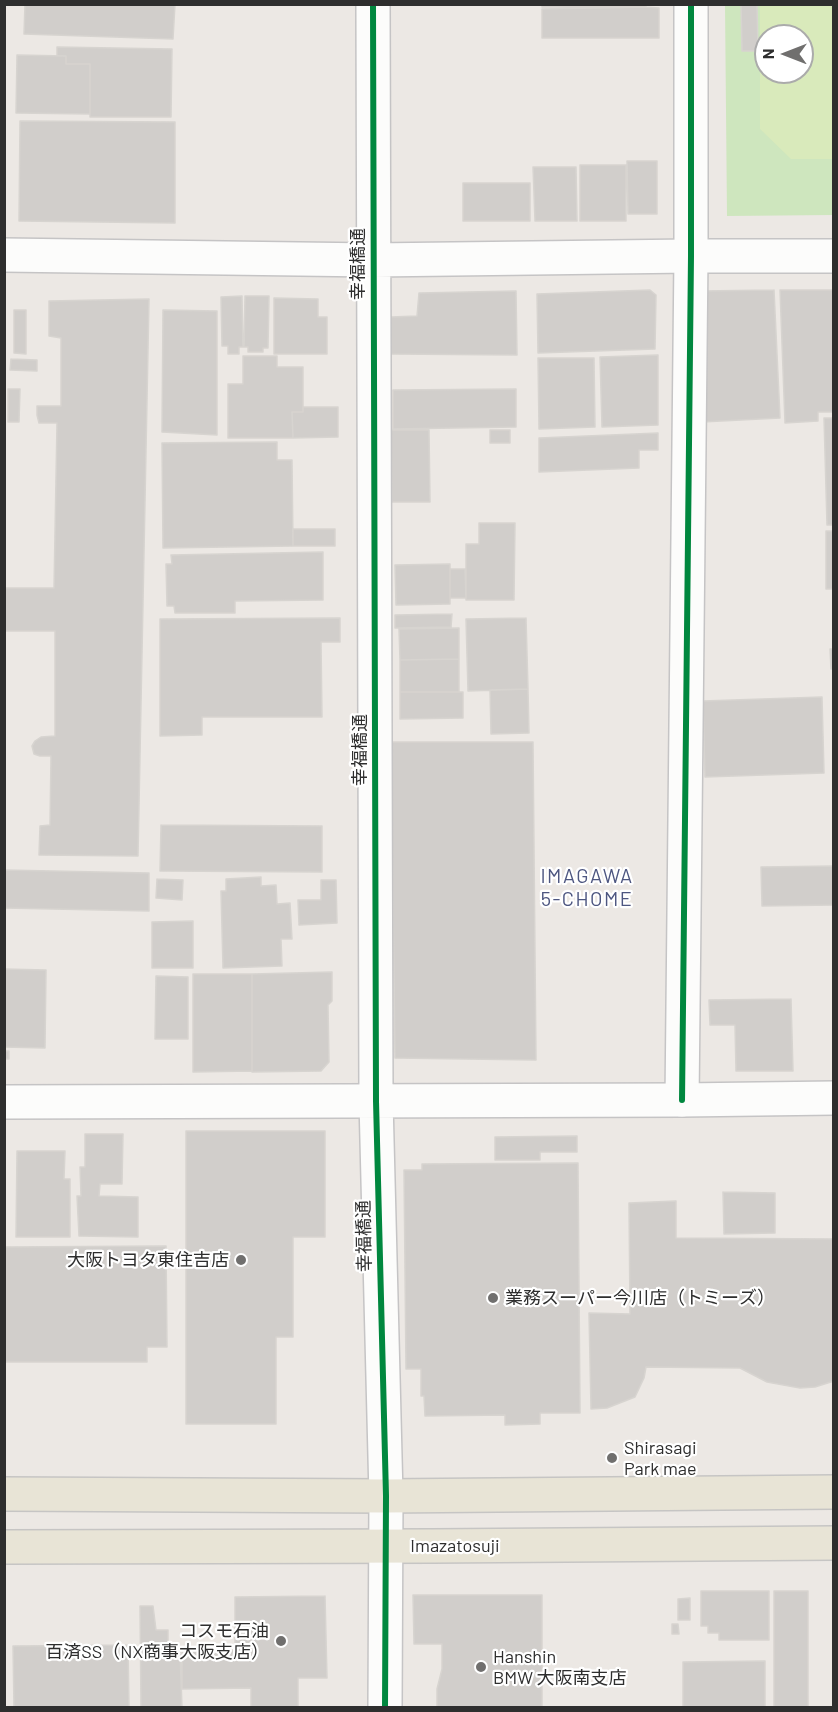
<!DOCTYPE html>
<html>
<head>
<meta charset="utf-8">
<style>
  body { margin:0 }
  #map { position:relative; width:838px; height:1712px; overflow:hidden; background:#ece8e4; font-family:Barlow,sans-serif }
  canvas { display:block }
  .frame { position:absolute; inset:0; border:6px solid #2e2e2e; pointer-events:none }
  .north { position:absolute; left:754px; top:24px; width:60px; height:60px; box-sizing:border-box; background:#fff; border:2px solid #ababab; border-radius:50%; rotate:270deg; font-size:16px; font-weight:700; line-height:24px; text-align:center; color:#2e2e2e }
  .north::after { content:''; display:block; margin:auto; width:21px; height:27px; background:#706f6e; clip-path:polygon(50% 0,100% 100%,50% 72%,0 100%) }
</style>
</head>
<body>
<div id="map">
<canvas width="838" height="1712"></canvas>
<div class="frame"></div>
<div class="north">N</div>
</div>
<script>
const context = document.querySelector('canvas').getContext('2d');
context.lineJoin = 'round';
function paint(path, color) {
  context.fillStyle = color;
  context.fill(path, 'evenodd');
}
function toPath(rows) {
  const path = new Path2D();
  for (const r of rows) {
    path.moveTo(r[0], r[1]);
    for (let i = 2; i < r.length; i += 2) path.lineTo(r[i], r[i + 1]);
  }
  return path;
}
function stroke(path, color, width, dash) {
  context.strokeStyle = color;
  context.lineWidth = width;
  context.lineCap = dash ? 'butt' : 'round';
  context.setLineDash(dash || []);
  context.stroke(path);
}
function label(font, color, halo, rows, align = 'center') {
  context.font = font + ' Barlow,"Noto Sans JP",sans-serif';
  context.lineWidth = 4.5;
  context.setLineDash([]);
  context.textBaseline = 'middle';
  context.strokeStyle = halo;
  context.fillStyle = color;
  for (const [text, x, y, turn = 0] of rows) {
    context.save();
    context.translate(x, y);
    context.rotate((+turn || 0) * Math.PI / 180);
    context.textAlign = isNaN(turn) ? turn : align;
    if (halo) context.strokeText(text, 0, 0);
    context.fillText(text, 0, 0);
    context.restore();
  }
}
paint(toPath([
  [725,5,833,5,833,215,727,216],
  [766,36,802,36,802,72,766,72]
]), '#cee6be');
paint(toPath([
  [760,5,833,5,833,159,791,159,760,129],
  [766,36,802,36,802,72,766,72]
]), '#d9eabb');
const building = toPath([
  [25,4,175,4,173,39,24,34,25,4],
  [542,4,646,4,646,7,542,7,542,4],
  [741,4,757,4,758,51,742,51,741,4],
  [646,7,659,8,659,38,542,38,542,9,646,7],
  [57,47,172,49,171,117,90,117,90,64,66,64,66,56,57,56,57,47],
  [17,55,66,56,66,64,90,64,90,114,16,113,17,55],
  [20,121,175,122,175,223,19,221,20,121],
  [627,161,657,161,657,214,628,214,627,161],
  [580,165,626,165,626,221,580,221,580,165],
  [533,167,576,167,577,221,535,221,533,167],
  [463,183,530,183,530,221,463,221,463,183],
  [650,290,656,295,655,349,538,353,537,294,650,290],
  [774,290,780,418,702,422,701,291,774,290],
  [780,290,834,290,834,412,818,412,818,421,785,423,780,290],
  [516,291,517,355,391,354,391,317,417,316,419,293,516,291],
  [242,296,243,347,239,347,239,354,228,354,228,346,222,346,221,297,242,296],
  [245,296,269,296,268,348,263,348,263,352,248,352,248,347,244,347,245,296],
  [274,298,318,299,318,317,327,317,327,354,274,354,274,298],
  [149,299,138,856,39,855,40,826,50,825,51,756,40,756,34,754,32,746,35,741,41,737,55,736,55,631,4,631,4,588,54,588,57,423,39,423,37,415,37,406,61,406,61,338,49,336,49,301,149,299],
  [14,310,26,310,26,354,14,353,14,310],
  [163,310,217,311,217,435,162,432,163,310],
  [658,355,658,425,602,427,600,357,658,355],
  [243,356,277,356,277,367,303,367,303,412,292,412,293,438,228,438,228,384,243,384,243,356],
  [538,358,594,358,595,427,539,429,538,358],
  [11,359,37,360,37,371,10,370,11,359],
  [8,389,20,389,19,422,8,422,8,389],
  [516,389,516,427,393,429,393,390,516,389],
  [303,407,338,407,338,437,293,438,292,412,303,412,303,407],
  [824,418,834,418,834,525,827,525,824,418],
  [391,430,429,430,430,502,392,502,391,430],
  [490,430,510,430,510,443,490,443,490,430],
  [658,433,658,450,639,450,639,468,539,472,539,438,658,433],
  [277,442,277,460,292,460,293,546,163,548,162,443,277,442],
  [479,523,515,523,514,600,466,600,466,544,479,544,479,523],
  [293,529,335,529,335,546,293,546,293,529],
  [826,531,834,531,834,589,826,589,826,531],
  [323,552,323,600,235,601,235,613,175,613,174,606,167,606,166,564,172,564,171,555,323,552],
  [450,564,450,604,396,605,395,565,450,564],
  [450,569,465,569,466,598,450,598,450,569],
  [452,614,451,627,395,628,395,615,452,614],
  [340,618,340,642,321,642,322,717,202,717,202,735,160,736,160,619,340,618],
  [526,618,528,689,468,691,466,619,526,618],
  [459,628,459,659,400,660,399,629,459,628],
  [830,649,834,649,834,669,831,669,830,649],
  [459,659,459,692,400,692,400,660,459,659],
  [528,689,529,733,491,734,490,690,528,689],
  [400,692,463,692,463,718,400,719,400,692],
  [822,697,824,773,705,777,703,701,822,697],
  [391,742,533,742,536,1060,395,1058,391,742],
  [161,825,322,826,322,872,160,871,161,825],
  [834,866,834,905,762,906,761,867,834,866],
  [4,870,149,873,149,911,4,908,4,870],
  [261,877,261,886,276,885,277,904,290,903,292,939,281,939,282,966,223,968,221,891,226,891,226,879,261,877],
  [157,879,183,880,182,900,156,898,157,879],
  [321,880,336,880,337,923,299,925,298,900,321,900,321,880],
  [193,921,193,968,152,968,152,922,193,921],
  [4,969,46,970,45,1048,4,1047,4,969],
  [332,972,332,1001,328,1005,329,1062,321,1071,252,1072,252,974,332,972],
  [193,974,252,974,252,1071,193,1072,193,974],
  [156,976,188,977,188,1039,155,1039,156,976],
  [791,999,793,1071,736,1071,735,1025,710,1025,709,1000,791,999],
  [4,1051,9,1051,9,1059,4,1059,4,1051],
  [186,1131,325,1131,325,1237,293,1237,293,1337,276,1337,276,1424,186,1424,186,1131],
  [85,1134,123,1134,122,1184,100,1184,99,1196,138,1197,138,1237,79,1236,77,1196,81,1196,80,1167,85,1167,85,1134],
  [577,1136,577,1152,540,1152,540,1160,495,1160,495,1137,577,1136],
  [17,1151,65,1151,64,1179,70,1179,70,1237,16,1237,17,1151],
  [578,1163,580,1413,540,1413,540,1424,505,1425,505,1415,425,1416,424,1396,421,1396,421,1369,406,1369,404,1170,422,1170,422,1164,578,1163],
  [723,1192,775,1193,775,1233,724,1234,723,1192],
  [676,1201,676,1238,834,1239,834,1381,815,1387,800,1388,767,1382,740,1368,646,1367,644,1378,635,1397,607,1408,591,1409,589,1313,630,1314,629,1203,676,1201],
  [166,1246,167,1347,147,1347,147,1362,4,1362,4,1247,166,1246],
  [701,1591,769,1591,769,1640,719,1640,719,1633,708,1633,708,1626,701,1626,701,1591],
  [774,1591,808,1591,808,1708,774,1708,774,1591],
  [413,1595,542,1595,542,1708,437,1708,437,1689,442,1669,442,1644,414,1644,413,1595],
  [325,1596,327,1678,298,1678,298,1708,251,1708,251,1688,182,1689,182,1651,235,1650,235,1597,325,1596],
  [690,1598,690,1620,678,1620,678,1599,690,1598],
  [140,1606,153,1606,156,1630,168,1630,168,1651,180,1651,182,1708,141,1708,140,1606],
  [672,1624,678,1624,679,1634,672,1634,672,1624],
  [128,1645,129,1708,14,1708,13,1646,128,1645],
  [765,1661,765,1708,683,1708,683,1662,765,1661]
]);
paint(building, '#d1cecb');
stroke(building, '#d7d4d0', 1.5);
const minor = toPath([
  [682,1100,691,256,691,4],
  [385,1708,386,1496]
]);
const tertiary = toPath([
  [373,4,376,1101,386,1496],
  [4,255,373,260,691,256,834,256],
  [4,1102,682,1100,834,1098]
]);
const primary = toPath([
  [4,1494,386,1496,834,1492],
  [4,1547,433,1546,834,1543]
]);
stroke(minor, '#c5c4c5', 36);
stroke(tertiary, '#c5c4c5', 36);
stroke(primary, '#c6c5c4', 36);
stroke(minor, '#fcfcfb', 33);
stroke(tertiary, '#fcfcfb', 33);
stroke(primary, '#e8e4d6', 33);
stroke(toPath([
  [373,4,376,1101,386,1496,385,1708],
  [682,1100,691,256,691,4]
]), '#00873e', 6);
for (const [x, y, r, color] of [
  [241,1260,6,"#706f6e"],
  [493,1298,6,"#706f6e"],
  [612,1458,6,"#706f6e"],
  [281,1641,6,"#706f6e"],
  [481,1667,6,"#706f6e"]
]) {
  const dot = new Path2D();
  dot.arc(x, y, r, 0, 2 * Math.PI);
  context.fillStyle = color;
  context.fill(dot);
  stroke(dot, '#fff', 2);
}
label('18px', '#2e2e2e', '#fff', [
  ["幸福橋通",358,264,-90],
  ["幸福橋通",360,750,-90],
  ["幸福橋通",364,1236,-91],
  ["Imazatosuji",455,1546]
]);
label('18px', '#2e2e2e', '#fff', [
  ["大阪トヨタ東住吉店",229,1260,"right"],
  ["業務スーパー今川店（トミーズ）",505,1298],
  ["Shirasagi",624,1448],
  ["Park mae",624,1469],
  ["コスモ石油",269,1631,"right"],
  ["百済SS（NX商事大阪支店）",269,1652,"right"],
  ["Hanshin",493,1657],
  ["BMW 大阪南支店",493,1678]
], 'left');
context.letterSpacing = '1.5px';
label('20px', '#4d5680', '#fff', [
  ["IMAGAWA",587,876],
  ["5-CHOME",587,899]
]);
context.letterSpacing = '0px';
</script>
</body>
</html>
